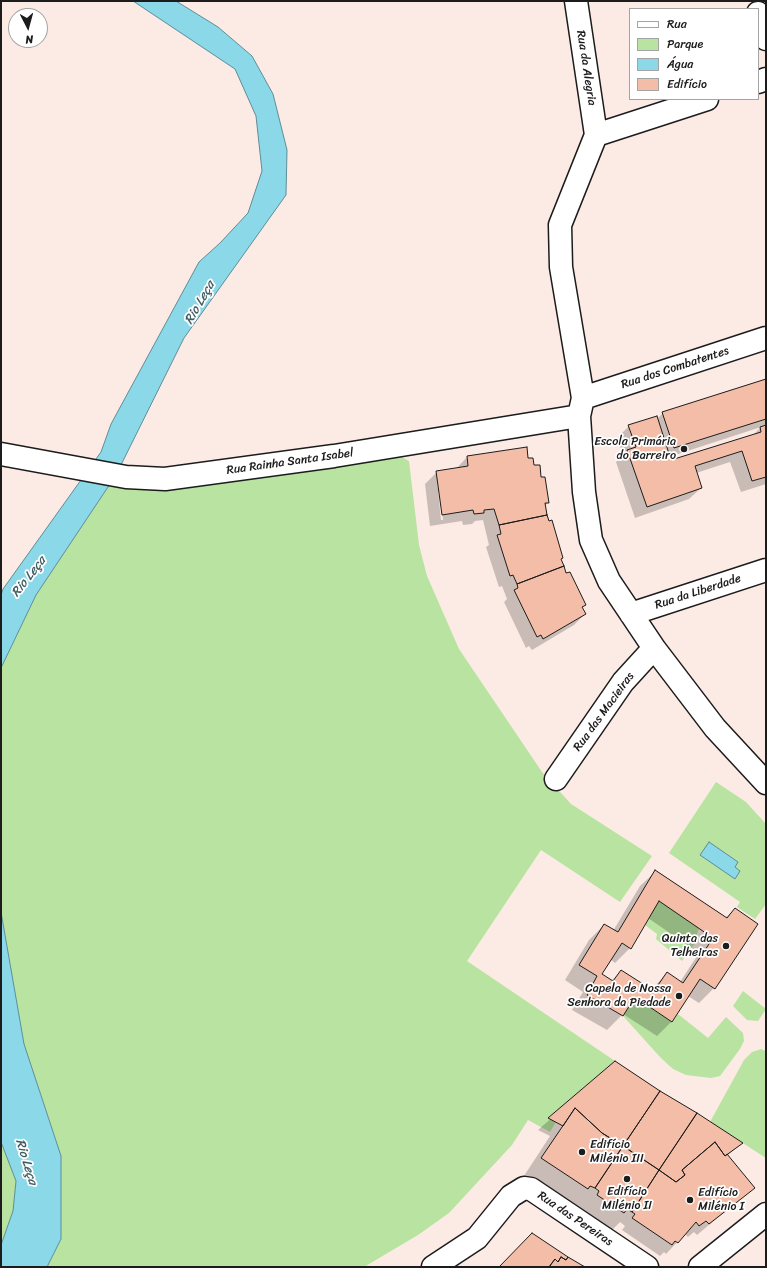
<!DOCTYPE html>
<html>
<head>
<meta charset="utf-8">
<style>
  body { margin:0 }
  #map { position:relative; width:767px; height:1268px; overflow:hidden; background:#fcebe5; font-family:Sriracha,sans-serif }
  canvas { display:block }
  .frame { position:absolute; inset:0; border:2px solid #1c1c1c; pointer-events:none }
  .legend { position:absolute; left:629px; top:8px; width:130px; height:92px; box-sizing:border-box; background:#fff; border:1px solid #a4a4a4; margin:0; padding:5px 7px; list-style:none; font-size:12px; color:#1c1c1c }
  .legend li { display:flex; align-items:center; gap:8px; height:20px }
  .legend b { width:20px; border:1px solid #a4a4a4 }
  .north { position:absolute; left:8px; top:8px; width:40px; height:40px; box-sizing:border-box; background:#fff; border:1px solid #a4a4a4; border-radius:50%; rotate:174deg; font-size:11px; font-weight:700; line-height:16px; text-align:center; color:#1c1c1c }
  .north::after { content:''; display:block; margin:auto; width:14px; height:18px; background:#1c1c1c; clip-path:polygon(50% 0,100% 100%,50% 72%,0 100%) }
</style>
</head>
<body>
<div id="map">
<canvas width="767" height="1268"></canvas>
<div class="frame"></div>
<ul class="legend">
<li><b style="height:5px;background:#fff"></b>Rua</li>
<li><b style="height:11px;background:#b8e3a0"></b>Parque</li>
<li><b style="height:11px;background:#8ad8e8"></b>Água</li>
<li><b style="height:11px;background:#f4bda7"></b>Edifício</li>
</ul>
<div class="north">N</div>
</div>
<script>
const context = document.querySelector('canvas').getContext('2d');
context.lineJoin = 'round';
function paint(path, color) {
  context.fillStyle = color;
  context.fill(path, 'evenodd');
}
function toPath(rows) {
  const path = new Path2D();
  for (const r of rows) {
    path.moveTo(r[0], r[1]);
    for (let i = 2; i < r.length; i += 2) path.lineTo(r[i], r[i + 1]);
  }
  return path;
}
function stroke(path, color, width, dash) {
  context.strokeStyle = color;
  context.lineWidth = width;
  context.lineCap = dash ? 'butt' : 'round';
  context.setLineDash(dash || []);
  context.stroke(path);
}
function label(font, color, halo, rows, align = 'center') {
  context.font = font + ' Sriracha,sans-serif';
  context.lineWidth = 3.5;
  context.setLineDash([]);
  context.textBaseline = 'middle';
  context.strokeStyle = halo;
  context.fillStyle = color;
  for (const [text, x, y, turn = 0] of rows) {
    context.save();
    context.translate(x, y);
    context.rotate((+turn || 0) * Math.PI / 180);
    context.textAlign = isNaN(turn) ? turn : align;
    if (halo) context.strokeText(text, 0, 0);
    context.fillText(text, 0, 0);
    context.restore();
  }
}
paint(toPath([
  [395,453,409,461,419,545,427,576,459,649,542,772,571,804,652,856,620,902,541,850,467,961,615,1061,549,1117,556,1122,550,1132,528,1120,512,1145,449,1213,418,1235,364,1267,47,1267,61,1239,61,1156,24,1044,1,912,1,668,36,595,110,483,161,490,279,473],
  [716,782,746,802,766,824,766,904,755,919,737,907,740,902,669,853],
  [659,901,699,928,696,937,698,939,682,961,656,939,657,934,645,925],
  [743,991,766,1009,758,1021,747,1020,733,1006],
  [635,997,672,1022,678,1014,708,1038,726,1017,743,1033,744,1041,740,1049,720,1076,711,1078,686,1075,673,1069,660,1057,623,1016],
  [761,1049,766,1051,766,1158,710,1122,744,1060,752,1052],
  [1,1142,16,1181,13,1211,1,1245]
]), '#b8e3a0');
const water = toPath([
  [133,1,176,1,218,27,252,56,273,94,287,150,286,195,184,338,116,475,36,595,1,668,1,595,3,589,101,452,111,424,199,262,220,243,248,213,262,171,256,116,235,69,133,1],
  [709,842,738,862,735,867,740,871,735,879,700,855,709,842],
  [1,912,24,1044,61,1156,61,1239,47,1267,1,1267,1,1245,13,1211,16,1181,1,1142,1,912]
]);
paint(water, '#8ad8e8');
stroke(water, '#5e8d96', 1);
paint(toPath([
  [766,380,766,484,741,492,730,462,696,473,701,488,689,499,635,518,616,462,623,455,617,438,629,426,657,419,663,413],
  [761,427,752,436,671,462,669,457],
  [467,457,528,459,534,466,540,478,548,502,545,506,560,560,566,574,585,605,582,608,585,614,574,625,532,650,529,646,526,648,504,602,507,599,502,586,499,587,486,547,489,545,483,520,475,521,472,524,463,525,462,521,430,526,425,484,437,472,456,469],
  [437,480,439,480,443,520,441,520],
  [655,872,725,918,735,909,714,988,699,1003,688,996,671,1022,657,1036,623,1014,607,1030,572,1010,583,992,565,980,589,940,604,925,613,931,640,886],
  [648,918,699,953,680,982,667,973,651,990,622,971,611,981,600,974,610,959,615,963,630,948],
  [615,1062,742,1143,727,1156,753,1188,697,1235,694,1232,688,1237,685,1234,666,1254,664,1252,660,1256,622,1230,625,1226,620,1222,611,1231,522,1179,550,1136,538,1130]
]), '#0003');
const building = toPath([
  [766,379,766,419,674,448,662,412,766,379],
  [657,416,671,460,761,432,760,427,766,425,766,477,752,481,742,451,695,466,702,488,647,507,627,450,636,447,628,425,657,416],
  [527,447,528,458,533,458,534,465,540,465,541,477,545,477,549,503,545,503,547,515,499,525,494,509,484,510,484,513,474,514,473,510,442,515,436,471,468,466,467,456,527,447],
  [547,515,549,521,552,520,563,558,561,559,564,566,517,584,513,575,510,576,497,535,501,534,499,525,547,515],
  [564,566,566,573,570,572,586,605,582,607,586,614,543,639,541,635,537,637,514,590,518,588,517,584,564,566],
  [655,870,727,918,735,908,758,924,715,989,700,979,672,1022,635,997,623,1016,587,995,597,976,579,965,604,924,618,932,655,870],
  [659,901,713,938,683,983,667,972,654,991,621,970,613,981,602,974,622,943,631,949,659,901],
  [615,1061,660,1091,623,1146,602,1133,575,1108,563,1126,548,1118,615,1061],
  [660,1091,697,1113,659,1170,623,1146,660,1091],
  [575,1108,602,1133,623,1146,595,1188,590,1186,588,1189,541,1158,575,1108],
  [697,1113,743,1143,725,1156,715,1142,682,1170,685,1175,676,1182,659,1170,697,1113],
  [715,1142,725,1156,727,1154,755,1188,709,1224,706,1221,699,1226,696,1222,678,1243,675,1241,672,1245,632,1218,635,1214,632,1212,659,1170,676,1182,685,1175,682,1170,715,1142],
  [623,1146,659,1170,632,1212,627,1209,624,1213,597,1195,599,1191,595,1188,623,1146],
  [532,1233,568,1257,566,1260,561,1257,558,1262,555,1259,549,1267,499,1267,532,1233],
  [561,1257,566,1260,568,1257,585,1267,549,1267,555,1259,558,1262,561,1257]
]);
paint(building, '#f4bda7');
stroke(building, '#1c1c1c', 1);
const street = toPath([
  [576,1,596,135],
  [758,13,766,39],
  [758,82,766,79],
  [707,99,596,135,560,225,561,267,583,398,579,416,584,492,591,540,609,581,654,648,715,728,766,783],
  [583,398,766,338],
  [1,454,126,477,165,479,334,456,579,416],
  [631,614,766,570],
  [556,779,623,682,654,648],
  [433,1267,477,1238,511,1196,524,1188,531,1189,647,1267]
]);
const secondary = toPath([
  [700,1267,766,1214]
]);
stroke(street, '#1c1c1c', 25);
stroke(secondary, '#1c1c1c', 25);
stroke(street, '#fff', 22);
stroke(secondary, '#fff', 22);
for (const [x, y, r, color] of [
  [684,449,4,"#1c1c1c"],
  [726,946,4,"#1c1c1c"],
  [679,996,4,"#1c1c1c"],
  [582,1152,4,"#1c1c1c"],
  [627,1179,4,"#1c1c1c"],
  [690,1200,4,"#1c1c1c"]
]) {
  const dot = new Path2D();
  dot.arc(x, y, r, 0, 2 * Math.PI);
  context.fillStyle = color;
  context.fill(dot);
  stroke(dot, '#fff', 1.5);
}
label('12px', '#1c1c1c', '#fff', [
  ["Rua da Alegria",586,68,81],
  ["Rua dos Combatentes",675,368,-18],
  ["Rua Rainha Santa Isabel",290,462,-8],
  ["Rua da Liberdade",698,592,-18],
  ["Rua das Macieiras",604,712,-54],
  ["Rua das Pereiras",575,1219,34]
]);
label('12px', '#1c1c1c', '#fff', [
  ["Escola Primária",676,442],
  ["do Barreiro",676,456],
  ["Quinta das",718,939],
  ["Telheiras",718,953],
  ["Capela de Nossa",671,989],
  ["Senhora da Piedade",671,1003],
  ["Edifício",590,1145,"left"],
  ["Milénio III",590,1159,"left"],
  ["Edifício",627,1192,"center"],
  ["Milénio II",627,1206,"center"],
  ["Edifício",698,1193,"left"],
  ["Milénio I",698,1207,"left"]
], 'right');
label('italic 13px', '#425e63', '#fff', [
  ["Rio Leça",200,303,-60],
  ["Rio Leça",29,577,-52],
  ["Rio Leça",26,1162,73]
]);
</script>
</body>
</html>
